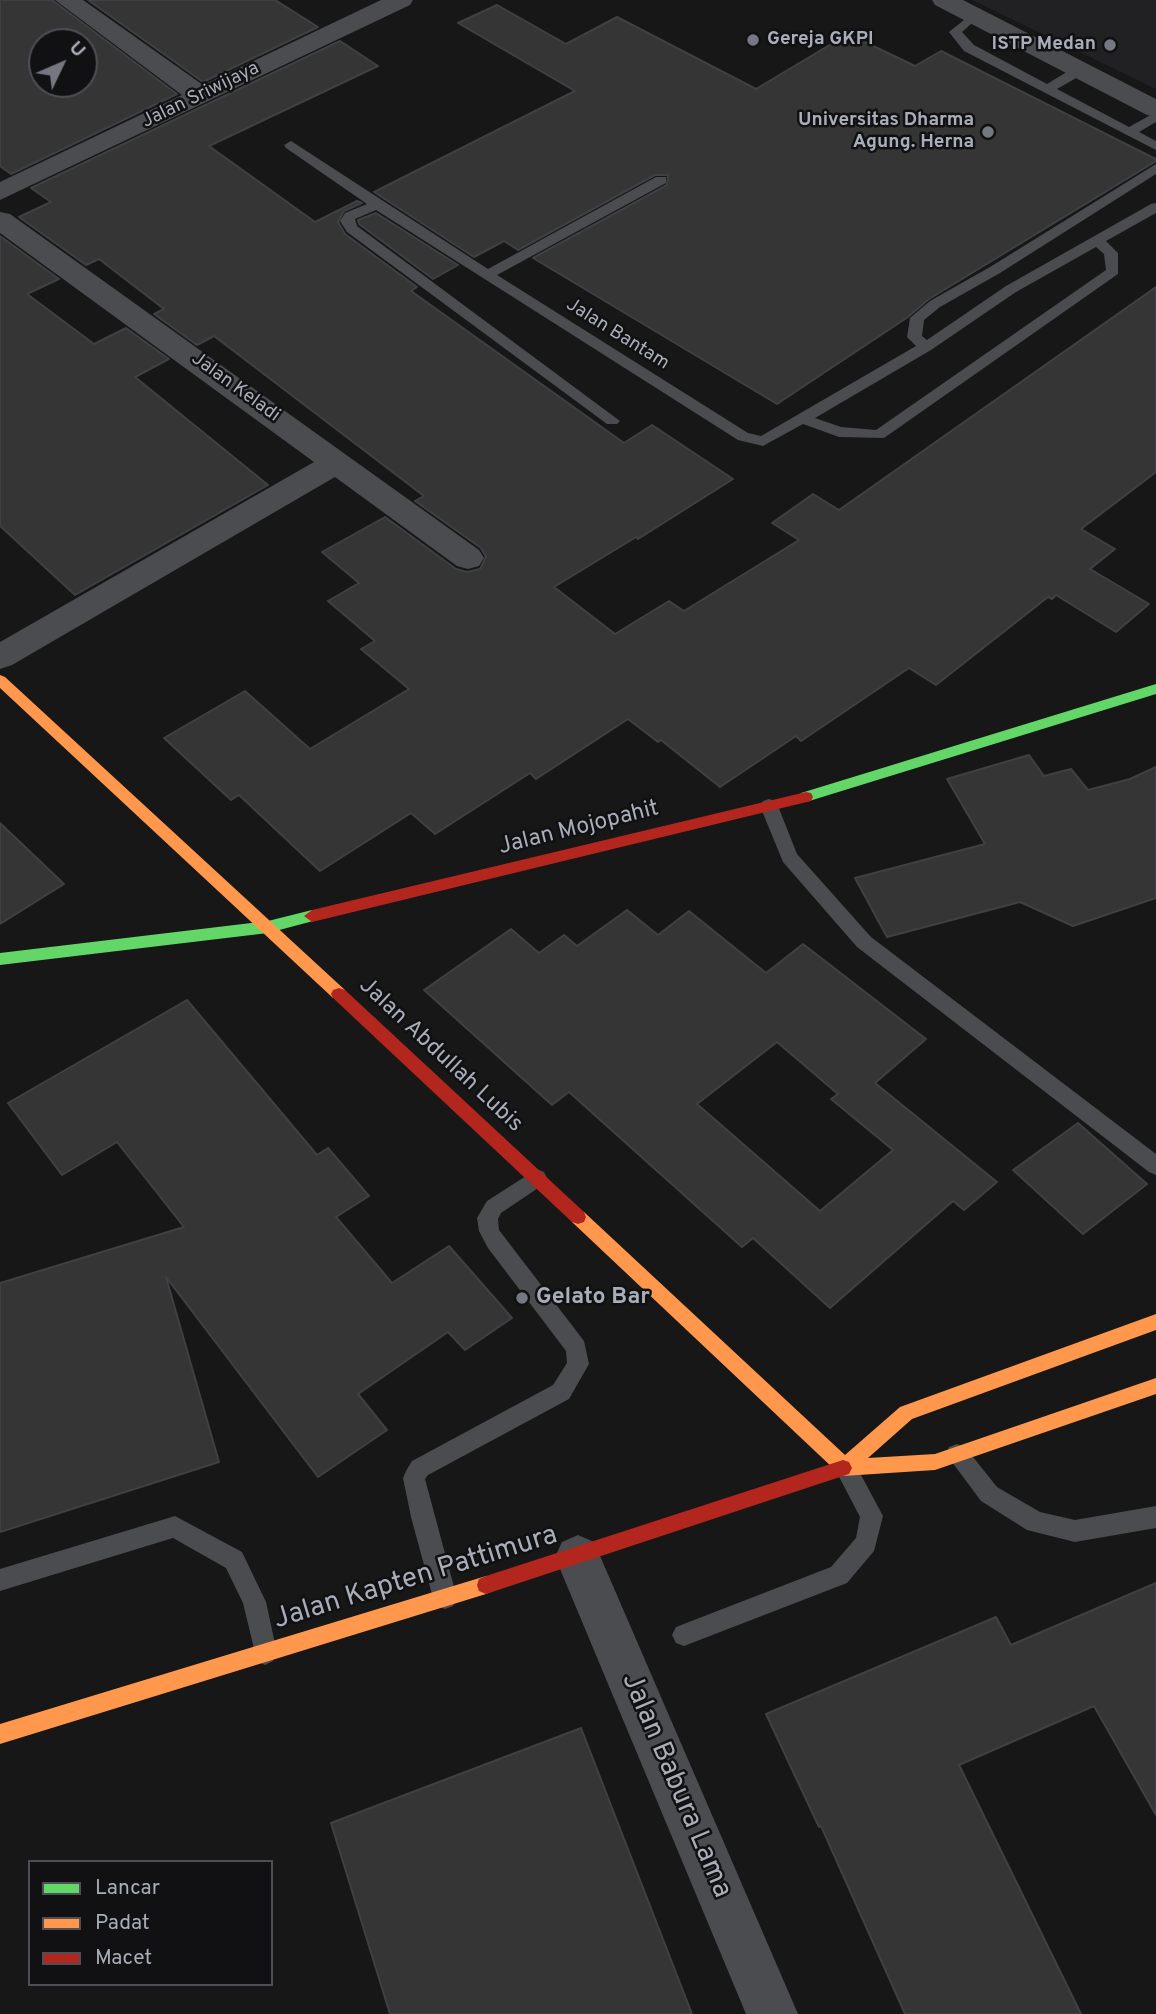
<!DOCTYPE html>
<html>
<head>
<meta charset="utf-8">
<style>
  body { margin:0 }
  #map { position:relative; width:1156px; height:2014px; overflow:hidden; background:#171717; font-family:Overpass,sans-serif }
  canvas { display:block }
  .legend { position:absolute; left:28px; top:1860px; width:245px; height:126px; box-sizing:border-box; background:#111113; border:2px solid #4d4f55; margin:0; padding:9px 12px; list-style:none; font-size:21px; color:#a8adb8 }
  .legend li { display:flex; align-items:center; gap:14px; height:35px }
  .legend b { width:35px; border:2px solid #4d4f55 }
  .north { position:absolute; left:28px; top:28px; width:70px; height:70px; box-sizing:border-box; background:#111113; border:2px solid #4d4f55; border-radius:50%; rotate:46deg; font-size:19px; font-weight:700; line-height:28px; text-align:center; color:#a8adb8 }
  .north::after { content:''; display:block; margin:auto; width:24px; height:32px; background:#757880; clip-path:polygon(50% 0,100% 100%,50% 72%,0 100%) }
</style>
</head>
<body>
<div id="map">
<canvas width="1156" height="2014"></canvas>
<ul class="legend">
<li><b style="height:9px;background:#63d668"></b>Lancar</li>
<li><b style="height:9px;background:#ff974d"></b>Padat</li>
<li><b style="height:9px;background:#b3261e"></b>Macet</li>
</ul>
<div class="north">U</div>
</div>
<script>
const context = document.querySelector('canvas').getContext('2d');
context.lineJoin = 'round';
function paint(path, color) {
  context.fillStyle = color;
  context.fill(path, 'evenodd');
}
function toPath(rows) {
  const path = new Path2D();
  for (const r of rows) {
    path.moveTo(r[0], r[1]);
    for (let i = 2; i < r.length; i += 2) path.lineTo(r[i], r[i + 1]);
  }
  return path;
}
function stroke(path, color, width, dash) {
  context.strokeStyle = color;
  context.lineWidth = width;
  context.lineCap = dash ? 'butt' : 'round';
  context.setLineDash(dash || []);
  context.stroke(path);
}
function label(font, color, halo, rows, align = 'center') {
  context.font = font + ' Overpass,sans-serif';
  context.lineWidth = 5;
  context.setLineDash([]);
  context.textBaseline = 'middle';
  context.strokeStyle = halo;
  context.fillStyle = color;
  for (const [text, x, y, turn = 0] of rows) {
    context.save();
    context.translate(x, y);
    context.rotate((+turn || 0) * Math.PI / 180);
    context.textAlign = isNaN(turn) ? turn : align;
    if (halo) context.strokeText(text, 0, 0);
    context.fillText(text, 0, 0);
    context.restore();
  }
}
paint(toPath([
  [972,0,1156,0,1156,89]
]), '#212123');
const building = toPath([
  [0,0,52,0,177,94,11,174,0,166,0,0],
  [42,42,84,42,84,84,42,84,42,42],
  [88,0,275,0,318,27,203,82,88,0],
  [497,5,566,44,617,17,756,89,848,34,915,66,941,51,1156,159,1156,161,929,299,908,317,777,404,533,258,667,185,668,175,655,175,518,250,504,241,474,257,374,192,575,91,458,23,497,5],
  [340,41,378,66,209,146,315,222,357,201,362,203,344,211,338,222,345,234,417,287,411,291,624,443,652,425,733,479,638,539,636,537,554,587,615,634,669,601,684,611,799,540,772,523,813,494,839,510,1156,287,1156,472,1081,529,1115,549,1090,569,1149,604,1116,632,1056,595,1052,599,1048,597,936,685,909,668,801,741,796,736,720,787,661,740,658,742,628,719,536,779,530,773,435,834,411,813,320,871,239,795,231,800,164,738,245,691,310,749,409,689,361,649,375,641,328,601,359,583,322,552,385,517,456,569,467,572,480,569,486,557,481,548,415,501,424,496,214,336,197,345,154,314,164,309,99,259,86,265,19,217,51,202,31,188,340,41],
  [376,213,458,265,433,279,359,224,358,220,376,213],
  [0,236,59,279,27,294,94,344,126,328,169,359,135,377,268,485,75,595,0,526,0,236],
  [1029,755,1044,776,1071,769,1088,790,1130,779,1156,767,1156,898,1073,926,1020,902,887,937,855,878,985,844,947,779,1029,755],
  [0,823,64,884,0,924,0,823],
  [627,910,658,935,689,911,766,973,803,944,926,1039,875,1083,997,1182,964,1210,953,1201,830,1308,753,1238,742,1247,569,1092,552,1105,424,990,511,929,539,953,564,935,577,946,627,910],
  [777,1042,838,1094,831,1099,893,1150,820,1211,697,1104,777,1042],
  [187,1000,317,1155,328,1148,369,1196,336,1217,392,1283,449,1246,512,1318,465,1350,448,1332,358,1394,387,1430,318,1477,166,1277,219,1462,0,1532,0,1283,184,1227,117,1142,62,1175,8,1103,187,1000],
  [1078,1123,1147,1184,1083,1234,1013,1170,1078,1123],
  [1156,1583,1156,1815,1094,1706,959,1765,1081,2014,905,2014,821,1826,819,1827,766,1714,996,1617,1011,1645,1156,1583],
  [581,1728,692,2014,390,2014,331,1823,581,1728]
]);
paint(building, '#353536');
stroke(building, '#3f4043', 2);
paint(toPath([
  [974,12,980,16,962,32,974,45,1047,84,1075,67,1085,67,1085,73,1057,89,1129,127,1156,112,1156,122,1139,132,1156,141,1156,150,964,51,949,32,974,12],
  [291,141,488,269,656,177,666,177,666,183,497,275,748,433,761,436,916,346,907,337,910,318,930,301,990,267,1156,164,1156,174,1000,273,940,307,924,320,922,336,927,340,1006,286,1151,204,1156,203,1156,213,1106,241,1118,253,1118,274,884,438,839,437,803,424,763,446,738,440,376,210,355,219,357,226,620,421,617,424,607,424,347,232,340,221,345,213,367,204,286,148,284,145,291,141],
  [1096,247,1104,254,1106,270,876,430,841,427,815,418,931,350,1016,292,1096,247],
  [769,799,775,801,778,806,797,854,871,937,1156,1154,1156,1175,1149,1172,857,947,783,862,760,806,763,801,769,799],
  [537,1169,544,1172,547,1178,544,1184,501,1213,498,1219,499,1230,584,1341,589,1364,569,1399,428,1475,425,1479,457,1598,453,1606,445,1609,437,1606,433,1598,411,1517,403,1478,406,1471,412,1461,553,1385,567,1363,566,1351,488,1248,479,1231,477,1218,487,1201,537,1169],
  [957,1444,965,1447,997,1487,1040,1512,1075,1520,1156,1506,1156,1528,1075,1542,1027,1530,981,1501,946,1454,949,1447,957,1444],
  [845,1457,853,1460,883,1516,874,1551,847,1583,684,1646,676,1643,672,1635,676,1627,831,1567,856,1538,860,1517,834,1467,837,1460,845,1457],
  [175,1516,242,1552,266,1602,277,1653,273,1661,265,1665,257,1661,243,1603,226,1568,173,1538,0,1591,0,1569,175,1516]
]), '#4b4c50');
paint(toPath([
  [55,0,83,0,203,85,381,0,413,0,410,5,0,200,0,182,182,95,55,0],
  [932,0,963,0,1156,99,1156,117,1147,115,935,5,932,0],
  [0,212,10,214,479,550,484,558,479,566,468,569,457,566,335,477,12,665,0,669,0,642,314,462,0,233,0,212],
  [578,1535,594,1542,798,2014,746,2014,555,1557,562,1542,578,1535]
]), '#4b4c50');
paint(toPath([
  [1156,684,1156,694,806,802,799,797,801,793,1156,684],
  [312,910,320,916,317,920,268,933,0,965,0,953,268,921,312,910]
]), '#63d668');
paint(toPath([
  [0,675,5,677,345,990,347,994,345,998,333,998,0,688,0,675],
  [578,1210,584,1212,845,1455,900,1407,1156,1314,1156,1330,912,1419,868,1458,935,1454,1156,1378,1156,1394,935,1470,843,1476,837,1474,834,1469,572,1222,570,1217,572,1212,578,1210],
  [486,1576,493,1579,495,1585,493,1591,486,1594,0,1744,0,1724,486,1576]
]), '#ff974d');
paint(toPath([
  [806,792,811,793,813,797,811,801,312,922,304,916,312,910,806,792],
  [339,988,345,990,584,1212,586,1217,584,1222,578,1224,572,1222,333,998,331,994,333,990,339,988],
  [843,1460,849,1462,852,1468,849,1474,843,1476,486,1594,479,1591,477,1585,479,1579,486,1576,843,1460]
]), '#b3261e');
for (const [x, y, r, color] of [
  [753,40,7,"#757880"],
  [1110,45,7,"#757880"],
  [988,132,7,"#757880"],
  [522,1298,7,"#757880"]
]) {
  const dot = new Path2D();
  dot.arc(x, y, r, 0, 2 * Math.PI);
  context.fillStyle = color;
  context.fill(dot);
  stroke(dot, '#111113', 2.5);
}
label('bold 19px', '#a8adb8', '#111113', [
  ["Gereja GKPI",767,40,"left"],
  ["ISTP Medan",1096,45],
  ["Universitas Dharma",974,121],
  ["Agung. Herna",974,143]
], 'right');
label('19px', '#a8adb8', '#111113', [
  ["Jalan Sriwijaya",201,96,-26],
  ["Jalan Bantam",617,335,32],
  ["Jalan Keladi",235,388,36]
]);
label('23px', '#a8adb8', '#111113', [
  ["Jalan Mojopahit",579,829,-14],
  ["Jalan Abdullah Lubis",440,1056,43]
]);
label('bold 23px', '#a8adb8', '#111113', [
  ["Gelato Bar",536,1298]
], 'left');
label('28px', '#a8adb8', '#111113', [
  ["Jalan Kapten Pattimura",416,1579,-17],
  ["Jalan Babura Lama",675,1786,67]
]);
</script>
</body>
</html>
